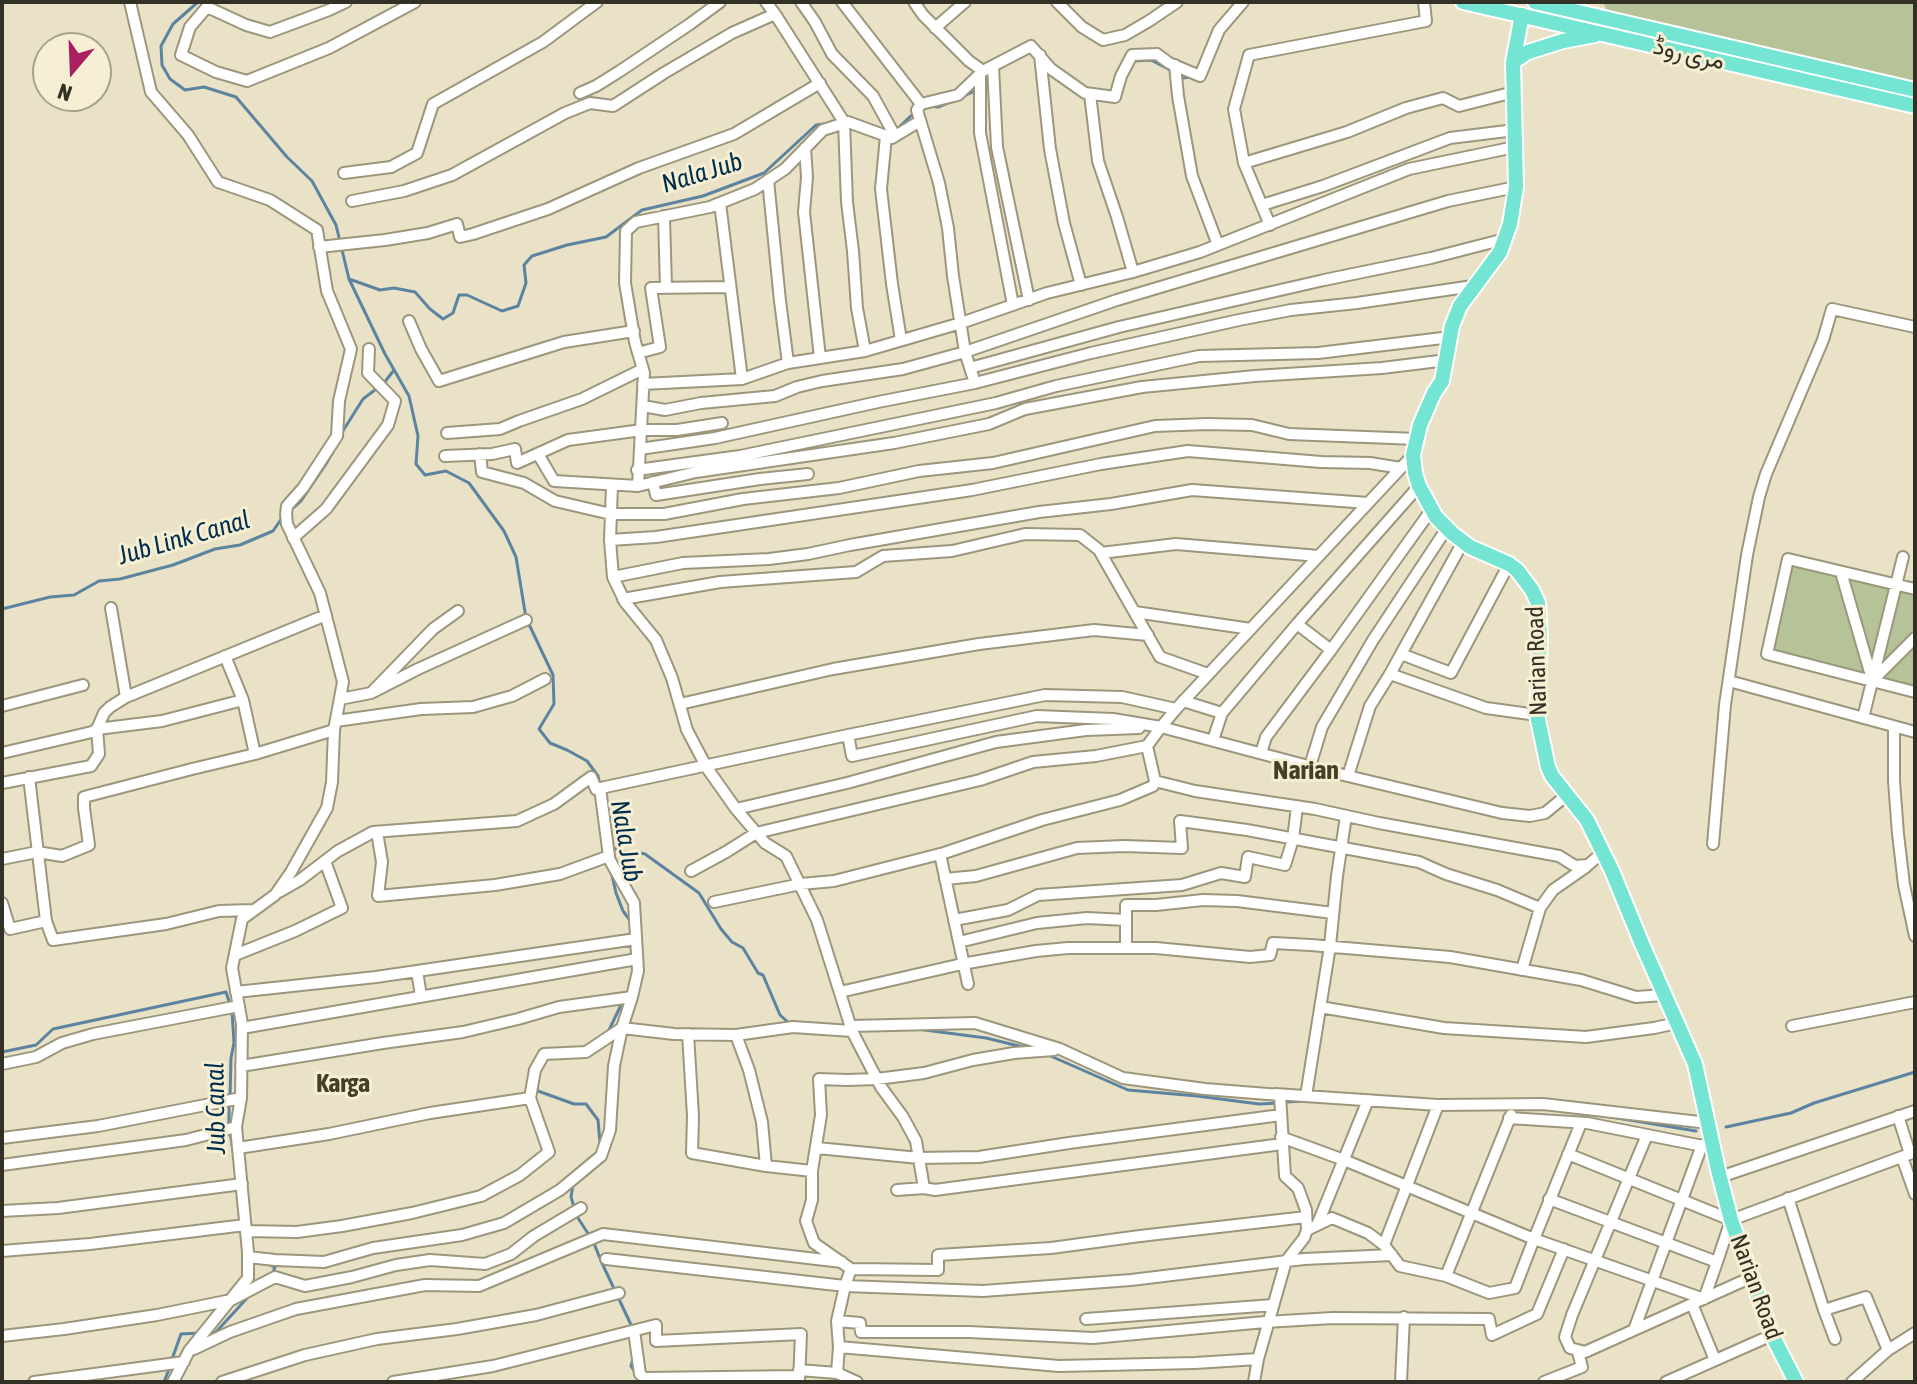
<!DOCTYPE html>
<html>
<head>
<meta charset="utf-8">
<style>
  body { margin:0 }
  #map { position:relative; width:1917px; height:1384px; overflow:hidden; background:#e9e2c6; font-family:"Asap Condensed",sans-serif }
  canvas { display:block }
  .frame { position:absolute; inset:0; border:4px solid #333025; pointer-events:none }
  .north { position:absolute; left:32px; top:32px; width:80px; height:80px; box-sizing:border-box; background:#f6efd3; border:2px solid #a8a38d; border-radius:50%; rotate:199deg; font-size:22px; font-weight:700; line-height:32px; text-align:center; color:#333025 }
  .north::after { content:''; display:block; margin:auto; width:28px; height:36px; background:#aa1f61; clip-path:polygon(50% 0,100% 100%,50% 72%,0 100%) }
</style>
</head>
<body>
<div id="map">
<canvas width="1917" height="1384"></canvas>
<div class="frame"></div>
<div class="north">N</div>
</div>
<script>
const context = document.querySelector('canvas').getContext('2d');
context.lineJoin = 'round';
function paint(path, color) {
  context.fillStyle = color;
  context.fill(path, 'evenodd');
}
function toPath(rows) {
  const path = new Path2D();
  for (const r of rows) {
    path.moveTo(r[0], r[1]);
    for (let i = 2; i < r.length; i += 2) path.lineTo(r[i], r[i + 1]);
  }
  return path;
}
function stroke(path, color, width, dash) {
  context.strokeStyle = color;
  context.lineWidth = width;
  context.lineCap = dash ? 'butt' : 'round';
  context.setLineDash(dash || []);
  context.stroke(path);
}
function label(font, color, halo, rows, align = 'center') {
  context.font = font + ' "Asap Condensed",Vazirmatn,sans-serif';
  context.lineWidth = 6;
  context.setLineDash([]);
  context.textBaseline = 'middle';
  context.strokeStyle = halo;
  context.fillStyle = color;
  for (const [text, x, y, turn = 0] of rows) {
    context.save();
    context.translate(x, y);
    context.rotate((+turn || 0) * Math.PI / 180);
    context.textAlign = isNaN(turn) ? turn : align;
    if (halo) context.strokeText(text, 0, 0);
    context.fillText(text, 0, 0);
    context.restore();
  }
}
paint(toPath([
  [1603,2,1915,2,1915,81,1607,11],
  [1783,561,1915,593,1915,692,1760,655]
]), '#b6c399');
stroke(toPath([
  [198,2,173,24,161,46,162,65,170,79,185,90,204,87,236,97,287,157,312,181,336,225,349,279,385,354,409,396,418,436,416,464,425,475,446,471,469,483,504,531,516,557,526,618,553,675,554,704,539,729,550,743,567,750,587,761,598,776,600,785],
  [1134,61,1151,60,1172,71],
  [1178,76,1181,78,1194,77],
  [962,97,977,90],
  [928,106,938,107,955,100],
  [895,131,915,112],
  [349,279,380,290,394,288,415,292,430,309,443,319,453,313,459,295,467,295,502,311,518,306,526,283,524,265,532,256,567,245,606,237,642,210,703,196,764,173,816,125,824,124],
  [341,434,363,399,384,383,394,370],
  [291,510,301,501,326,464,333,452],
  [2,609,50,597,74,595,99,581,120,579,173,565,215,549,240,545,273,531,282,518],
  [609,847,626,852,635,852,645,854,699,893,721,929,732,942,743,948,758,973,763,975,780,1015,790,1024],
  [611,871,616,893,623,911,632,923],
  [917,1029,986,1038,1023,1047],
  [608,1032,622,1003],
  [2,1052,36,1045,53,1029,226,992,232,1011,234,1043,231,1058,230,1097],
  [1046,1054,1128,1090,1197,1096,1259,1104,1278,1103],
  [536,1084,538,1091,574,1104,586,1104,598,1120,600,1143],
  [1285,1102,1306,1101],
  [1605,1116,1696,1131],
  [229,1125,229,1104],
  [1726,1127,1791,1113,1814,1103,1915,1072],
  [230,1132,234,1156],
  [574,1207,571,1197,573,1185,593,1169],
  [576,1215,589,1235],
  [593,1241,601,1261,633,1329],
  [268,1264,275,1267,272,1275],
  [208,1333,216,1332,249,1296],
  [633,1359,631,1366,638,1377],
  [171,1362,181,1334,201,1333],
  [164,1382,169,1369]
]), '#5c84a1', 3);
const minor = toPath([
  [130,2,151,92,188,135,218,182,270,200,317,230,327,291,351,349,339,401,337,436,303,488,287,506,286,514,287,524,320,593,343,682,334,730,332,782,327,808,291,872,275,895,242,919,232,968,242,1024,241,1098,236,1127,248,1252,248,1278,189,1351,173,1382],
  [346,2,329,10,270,32,246,25,207,7,190,27,181,55,216,72,247,81,329,48,415,2],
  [766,2,775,14,844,122,847,202,853,251,857,308,865,351],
  [801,2,815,22,832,54,873,96,895,136],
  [842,2,921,104,917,110,939,183,948,228,953,276,965,352,975,383],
  [914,2,923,15,969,61,983,71],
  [1057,2,1082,27,1103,40,1125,35,1149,21,1177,2],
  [935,28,965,2],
  [1040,55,1050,149,1064,223,1081,285],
  [1175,65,1178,96,1192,176,1218,245],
  [993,66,997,147,1029,300],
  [980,74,980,133,1013,305],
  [580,93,596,86,620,71,690,24,720,2],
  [1090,94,1098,161,1117,217,1133,272],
  [921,104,958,95,983,71,1031,46,1051,69,1085,93,1115,97,1121,76,1132,55,1157,54,1169,63,1200,76,1219,30,1243,2],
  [886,136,881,189,892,284,901,340],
  [805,148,807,177,804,212,820,358],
  [1244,163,1347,132,1406,108,1443,98,1459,106,1514,92],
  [344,173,391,167,417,153,433,104,543,42,597,2],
  [768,180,780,301,788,363],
  [352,201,404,191,452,175,565,113,590,103,613,106,664,73,732,33,775,14],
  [720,203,742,379],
  [1262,205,1323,186,1450,138,1515,130],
  [664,216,666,288],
  [1270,225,1244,163,1234,109,1249,55,1426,21,1424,2],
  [319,247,385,240,428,233,457,224,460,237,473,234,548,209,639,168,734,134,820,83],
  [409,321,421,349,439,381,564,342,634,331],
  [638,353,660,347,651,288,730,287],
  [970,368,1119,327,1324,280,1431,258,1505,239],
  [643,384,742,379,788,363,865,351,961,323,1047,293,1133,272,1200,252,1409,169,1515,147],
  [643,406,665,410,701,403,775,396,797,387,822,381,903,369,965,352,1117,300,1448,201,1516,187],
  [447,433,500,429,519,421,582,399,643,369],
  [640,449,715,438,878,402,975,383,1091,353,1239,320,1291,310,1357,303,1473,286],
  [480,454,482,472,524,483,555,501,611,514,664,514,743,499,839,488,919,471,993,463,1155,426,1207,424,1252,425,1289,434,1417,439],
  [538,454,554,481,638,486,696,472,894,443,989,424,1025,409,1142,387,1255,376,1382,368,1447,360],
  [445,456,492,454,515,449,517,463,568,440,642,430,677,430,722,423],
  [637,470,740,456,996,403,1056,386,1199,356,1318,353,1451,337],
  [653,482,656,495,760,479,808,474],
  [612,485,610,540,613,577,625,602,656,640,672,678,687,730,707,768,736,809,765,843,786,856,817,920,852,1031,881,1087,903,1117,916,1141,924,1188],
  [638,486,644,373,635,342,625,283,626,231,636,222,710,207,755,189,785,169,823,130,848,122,892,138,920,121],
  [1419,486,1297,624,1331,650,1432,509],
  [293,538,326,509,388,425,395,401,368,373,369,349],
  [610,540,656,537,972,490,1101,464,1188,451,1321,462,1370,463,1401,468],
  [1463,542,1401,654,1451,673,1509,564],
  [1101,553,1176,544,1319,556],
  [1841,572,1872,679],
  [613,577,683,563,769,559,808,554,850,545,1039,512,1111,504,1192,490,1368,503],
  [1915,589,1788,559,1767,654,1915,692],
  [623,599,720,582,856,572,883,556,952,551,1025,534,1080,535,1099,550,1160,657,1208,674],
  [111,608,126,697],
  [1135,612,1251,629],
  [1401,654,1390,674,1486,708,1537,715],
  [225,656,243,700,255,754,334,730],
  [1873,680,1915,638],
  [1729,681,1915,732],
  [371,693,418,669,526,620],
  [340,699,371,693,433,629,458,611],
  [1183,701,1222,713,1297,624],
  [680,704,833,669,979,644,1094,630,1148,635],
  [2,706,83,685],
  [1176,709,1122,697,1045,695,848,735,852,756,1037,716,1113,719,1161,727,1327,771,1502,813,1530,816,1545,813,1567,795],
  [1863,718,1903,557],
  [336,721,421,709,473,707,512,696,545,679],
  [1894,727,1894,781,1898,834,1904,885,1915,936],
  [1213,740,1222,713],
  [2,753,92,732,97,729,104,713,110,707,126,697,326,615],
  [1261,753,1266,737,1331,650],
  [1310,766,1322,727,1373,640,1447,528],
  [1348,776,1370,706,1390,674],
  [29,777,46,921],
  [1155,781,1195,791,1315,809,1379,823,1559,856,1575,866,1588,865,1603,852],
  [2,783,91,766,99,754,97,729,162,721,243,700],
  [736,809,847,783,996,742,1086,730,1139,728],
  [377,832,382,862,378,896,495,885,560,874,609,856,600,788],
  [1713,844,1725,705,1747,555,1759,497,1766,474,1823,340,1832,309,1915,327],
  [940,854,968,984],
  [2,859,37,852,62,856,89,845,84,808,84,797,192,769,255,754],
  [691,871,726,852,756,833,980,780,1033,762,1096,756,1147,746],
  [945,879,976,876,1077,848,1124,846,1182,848,1180,821,1247,830,1419,862,1446,874,1497,890,1540,908],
  [279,892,300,880,338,851,373,832,517,821,554,804,591,777,596,789,848,735],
  [714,902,801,884,834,881,944,853,1042,820,1120,800,1153,786,1155,781,1147,746,1161,727,1176,709,1413,455],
  [2,903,10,929,46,921,53,940,166,924,219,911,253,910],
  [954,920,1008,910,1038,895,1182,885,1221,873,1245,877,1248,857,1285,865,1293,839,1297,807],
  [959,942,1037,923,1087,918,1126,920],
  [1126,948,1126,905,1156,905,1203,900,1237,901,1333,913],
  [235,955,295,931,342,908,325,861],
  [1522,970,1540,908,1553,890,1586,867],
  [417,971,421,996],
  [236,992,376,977,636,939],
  [840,992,962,964,1036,951,1068,948,1156,948,1250,957,1270,955,1273,943,1311,945,1450,957,1581,980,1636,997,1664,995],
  [1320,1007,1444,1028,1586,1037,1654,1028,1677,1023],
  [851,1026,975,1023,1060,1049,1123,1078,1205,1089,1280,1095,1285,1176,1298,1188,1306,1210,1307,1230,1304,1238,1286,1261,1258,1359,1254,1382],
  [1792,1026,1915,1002],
  [242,1028,637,959],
  [688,1034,693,1116,692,1153,766,1166],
  [736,1035,793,1027,852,1031],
  [2,1064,36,1057,62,1043,93,1034,239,1006],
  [241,1066,383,1043,463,1032,518,1019,559,1007,632,997],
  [1275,1094,1438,1105,1543,1104,1708,1123],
  [1306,1096,1330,946,1337,876,1346,816],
  [1898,1116,1910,1154],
  [1509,1118,1587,1123,1713,1148],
  [1647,1135,1572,1315,1565,1337,1570,1348,1585,1352,1752,1277],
  [1281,1137,1344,1160,1534,1239,1581,1123],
  [2,1138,98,1126,241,1098],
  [238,1148,329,1134,430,1113,530,1098,535,1070,544,1054,586,1052,622,1028,632,997,638,971,634,903,608,857],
  [817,1148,919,1158,979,1157,1069,1143,1281,1115],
  [1568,1154,1731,1220,1915,1152],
  [1902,1157,1915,1194],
  [2,1165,186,1140,236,1127],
  [1720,1177,1915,1111],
  [897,1190,924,1188,935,1190,1282,1144],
  [1788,1198,1824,1310,1866,1297,1888,1350],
  [2,1211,58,1208,242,1184],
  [1318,1223,1368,1100],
  [1307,1230,1332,1218,1368,1233,1384,1245,1400,1266,1446,1276,1489,1293,1515,1288,1534,1239,1704,1299,1717,1262,1549,1199],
  [246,1231,297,1232,342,1226,412,1213,481,1196,520,1175,549,1152,530,1098],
  [1384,1245,1438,1105],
  [2,1251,90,1244,245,1225],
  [248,1257,275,1260,324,1262,373,1248,462,1235,504,1223,560,1190,601,1156,610,1130,614,1066,622,1028,674,1034,736,1035,749,1070,762,1122,766,1166,812,1171],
  [606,1259,845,1286,983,1291,1131,1280,1304,1259,1392,1255],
  [1717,1262,1731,1220],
  [851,1269,938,1270,938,1255,1051,1248,1140,1236,1306,1217],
  [1446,1276,1511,1115],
  [1692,1304,1715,1360],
  [1824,1310,1835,1339],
  [1086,1319,1273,1305],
  [837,1321,860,1323,861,1332,969,1332,1093,1338,1265,1322,1333,1318,1489,1319,1492,1335,1537,1314,1564,1249],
  [1634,1330,1702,1145],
  [634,1331,640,1374,648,1381],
  [2,1336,64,1329,157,1315,231,1300,275,1277,305,1286,352,1277,396,1265,430,1260,485,1264,511,1254,534,1236,581,1208],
  [839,1347,1059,1366,1195,1363,1258,1359],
  [194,1349,230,1332,296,1309,425,1285,479,1286,603,1234,842,1262],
  [799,1370,837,1373],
  [645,1378,799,1376],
  [34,1382,184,1362],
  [222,1382,305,1355,377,1339,457,1329,536,1315,619,1293],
  [393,1382,493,1366,656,1325,656,1341,801,1334,799,1382],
  [857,1382,837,1373,839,1347,837,1321,845,1286,851,1269,814,1243,806,1221,812,1200,812,1171,821,1115,819,1079,847,1080,877,1079,924,1073,973,1060,1014,1053,1054,1050],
  [1401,1382,1404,1317],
  [1544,1382,1582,1367,1578,1352],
  [1666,1382,1772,1335],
  [1852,1382,1888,1350,1915,1333]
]);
const major = toPath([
  [1463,2,1915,106],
  [1535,2,1915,90],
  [1522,15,1513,62,1516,187,1510,224,1500,252,1460,306,1452,326,1442,381,1434,393,1420,425,1413,455,1415,473,1419,486,1436,517,1453,534,1470,547,1509,564,1517,570,1532,590,1538,603,1540,637,1537,715,1548,767,1552,776,1587,820,1612,871,1642,944,1695,1064,1718,1170,1731,1220,1772,1335,1796,1382],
  [1513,62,1528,52,1563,41,1595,35]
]);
stroke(minor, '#9c967c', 14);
stroke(major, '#fff', 18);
stroke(minor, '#fff', 10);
stroke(major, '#74e5d2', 14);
label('24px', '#333025', '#f6efd3', [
  ["مری روڈ",1689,54,13],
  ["Narian Road",1537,661,-92],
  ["Narian Road",1756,1287,70]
]);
label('italic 26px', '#002e4d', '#f6efd3', [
  ["Nala Jub",702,173,-17],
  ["Jub Link Canal",184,538,-16],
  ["Nala Jub",626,841,80],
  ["Jub Canal",216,1108,-91]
]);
label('bold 26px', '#453f28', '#f6efd3', [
  ["Narian",1306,771],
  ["Karga",343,1084]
]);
</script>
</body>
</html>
